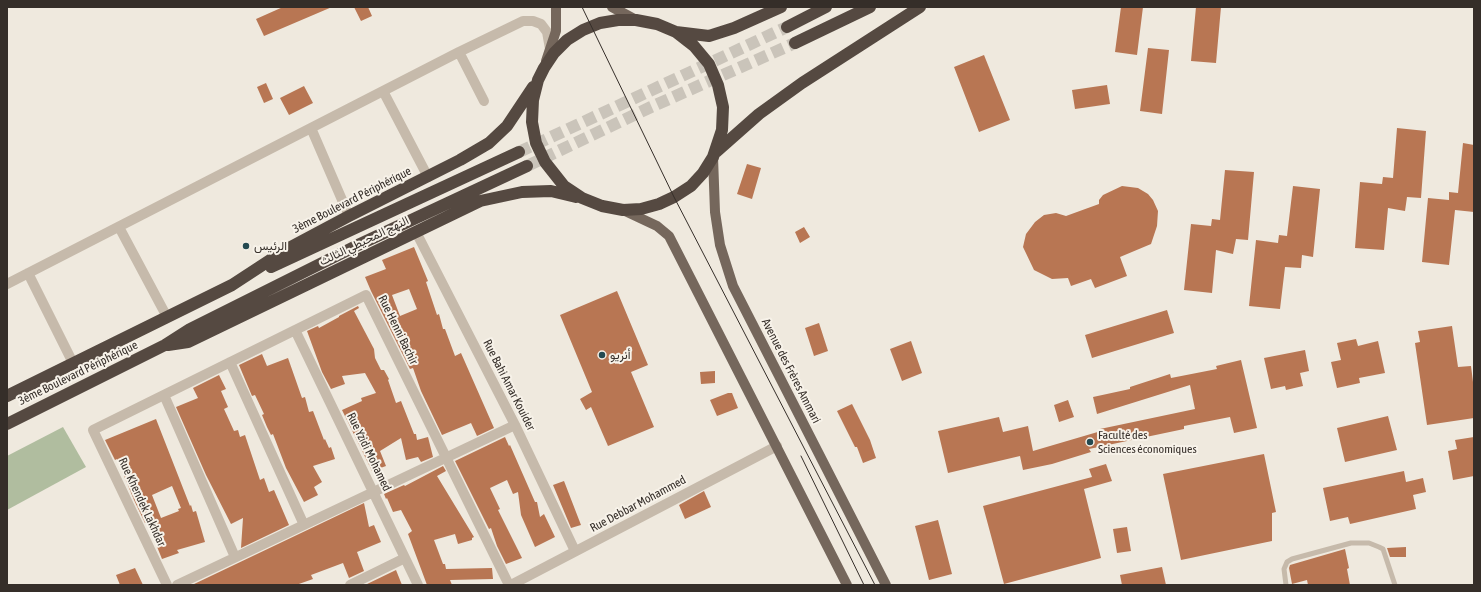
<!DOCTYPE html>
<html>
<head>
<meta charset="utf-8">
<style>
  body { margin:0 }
  #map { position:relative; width:1481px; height:592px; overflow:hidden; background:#efe9de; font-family:"Asap Condensed",sans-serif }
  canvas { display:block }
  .frame { position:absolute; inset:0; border:8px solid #352e29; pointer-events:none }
</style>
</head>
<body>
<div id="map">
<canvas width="1481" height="592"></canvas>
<div class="frame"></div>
</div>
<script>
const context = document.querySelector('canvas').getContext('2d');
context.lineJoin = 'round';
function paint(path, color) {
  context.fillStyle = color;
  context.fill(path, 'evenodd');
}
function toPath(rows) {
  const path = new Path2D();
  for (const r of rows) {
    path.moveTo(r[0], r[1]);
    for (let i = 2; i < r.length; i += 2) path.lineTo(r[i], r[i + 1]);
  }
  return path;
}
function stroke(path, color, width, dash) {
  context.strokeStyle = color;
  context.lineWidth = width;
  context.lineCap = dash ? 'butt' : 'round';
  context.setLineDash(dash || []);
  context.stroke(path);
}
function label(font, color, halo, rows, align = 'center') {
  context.font = font + ' "Asap Condensed",Vazirmatn,sans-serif';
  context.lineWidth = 4;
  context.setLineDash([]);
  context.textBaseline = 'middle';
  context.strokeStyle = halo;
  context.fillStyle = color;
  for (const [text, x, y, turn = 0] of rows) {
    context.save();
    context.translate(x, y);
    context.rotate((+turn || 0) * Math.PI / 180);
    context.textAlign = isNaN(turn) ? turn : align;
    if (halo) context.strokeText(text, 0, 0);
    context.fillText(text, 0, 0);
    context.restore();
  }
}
paint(toPath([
  [63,427,86,467,7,510,7,456]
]), '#b0bd9f');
paint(toPath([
  [283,7,332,7,264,36,256,19],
  [354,7,368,7,372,16,361,21],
  [1121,7,1143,7,1137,55,1115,52],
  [1196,7,1221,7,1216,63,1191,61],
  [1148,48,1169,50,1162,114,1140,111],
  [984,55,1010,120,979,132,954,67],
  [266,83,273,99,264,103,257,87],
  [1107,85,1110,104,1075,109,1072,90],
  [304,86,313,103,289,115,280,98],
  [1397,128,1426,131,1421,198,1407,197,1405,211,1388,208,1384,250,1355,248,1360,182,1382,184,1383,177,1393,178],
  [1463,143,1474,145,1474,212,1455,210,1449,265,1422,262,1428,198,1449,200,1449,192,1458,193],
  [747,164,761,168,752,199,737,194],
  [1225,170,1254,172,1248,240,1236,239,1233,254,1216,250,1212,293,1184,290,1191,224,1211,226,1212,219,1220,220],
  [1122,186,1138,188,1148,194,1153,200,1158,211,1157,226,1151,244,1120,257,1127,276,1095,288,1091,279,1071,286,1068,278,1052,279,1034,270,1023,247,1026,234,1035,222,1044,215,1056,213,1066,216,1099,204,1099,200,1103,195],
  [1293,186,1320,189,1313,257,1302,255,1301,268,1285,267,1280,309,1249,306,1256,240,1278,243,1279,235,1287,236],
  [804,227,810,237,800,243,795,232],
  [414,247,428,281,426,282,437,315,439,314,443,329,445,329,455,356,461,353,494,428,477,436,471,423,442,435,421,391,413,368,410,369,371,291,365,277,386,269,382,260],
  [409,289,417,309,400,316,392,295],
  [617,291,648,365,631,372,654,427,608,446,591,407,586,410,580,399,592,392,560,315],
  [358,306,359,308,354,311,374,349,375,358,381,370,384,370,389,379,388,380,396,403,401,401,414,434,416,434,417,440,428,437,433,457,421,462,418,457,406,460,401,438,380,451,386,466,372,471,342,410,362,401,361,398,376,393,365,373,342,376,345,384,331,389,322,372,307,331,318,326,319,328,339,317,339,316],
  [1167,310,1174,333,1092,358,1085,335],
  [819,323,828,351,814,356,805,328],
  [1452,326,1458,367,1471,366,1474,390,1474,418,1427,425,1415,343,1420,342,1418,331],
  [1356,339,1358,346,1378,341,1385,373,1359,378,1360,383,1337,388,1331,362,1341,360,1337,343],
  [911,341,922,373,902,381,890,349],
  [1305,350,1309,371,1300,373,1303,386,1286,390,1285,386,1271,389,1264,358],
  [262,354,267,366,288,358,302,398,305,397,309,412,313,411,324,440,325,439,329,448,331,447,335,459,313,466,322,482,314,487,318,495,304,502,286,468,273,434,271,435,267,427,262,415,264,414,255,395,252,396,239,365],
  [1241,360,1257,428,1234,433,1230,417,1184,426,1184,429,1089,449,1091,452,1052,464,1023,470,1020,456,948,473,938,431,999,417,1003,432,1028,426,1033,451,1101,431,1100,429,1195,409,1190,385,1097,414,1093,397,1130,389,1130,387,1170,374,1171,378,1217,369,1216,366],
  [715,371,715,383,701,384,700,372],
  [219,375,226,389,221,391,228,407,224,409,234,431,238,430,240,437,245,435,260,480,264,478,269,492,274,490,289,525,241,548,243,518,231,524,206,475,176,407,198,398,193,388],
  [728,393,732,393,738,408,717,416,710,400],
  [1068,400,1074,417,1059,422,1054,405],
  [852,404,870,440,876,458,863,463,857,447,855,447,837,411],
  [1388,416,1397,450,1345,462,1337,428],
  [156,419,190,506,191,505,193,512,196,511,205,542,177,550,179,553,162,559,147,522,145,523,134,500,117,459,115,460,105,440],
  [172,486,181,508,178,509,179,511,161,518,152,495],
  [505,437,509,446,510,445,535,502,537,502,540,517,544,514,555,537,535,547,521,515,518,492,513,494,507,480,490,488,500,509,498,510,522,558,506,564,497,546,491,528,489,529,455,461],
  [1474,437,1474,476,1453,480,1448,451,1457,449,1455,440],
  [1264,454,1276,512,1272,513,1272,541,1181,560,1163,474],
  [1106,464,1112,481,1084,489,1101,558,1004,584,983,506,1092,477,1089,469],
  [443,466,446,471,437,476,474,537,472,538,472,540,458,544,455,534,434,540,443,564,445,564,446,569,492,568,493,579,450,580,452,585,427,585,408,534,412,531,401,510,393,512,387,498,386,499,384,494,404,485,405,486],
  [1404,471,1406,482,1423,478,1426,492,1413,495,1416,509,1350,524,1348,517,1330,521,1323,488],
  [564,481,581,525,571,528,553,485],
  [704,491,711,507,685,519,679,505],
  [364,503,369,527,374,525,381,542,357,552,364,571,349,578,343,563,311,575,313,579,296,585,192,585],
  [938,520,952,574,929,580,915,526],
  [1127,527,1131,551,1117,553,1113,529],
  [1406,547,1406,557,1390,557,1387,548],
  [1345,549,1349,568,1347,569,1350,585,1308,585,1307,580,1292,584,1289,568,1290,565],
  [1162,567,1166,585,1122,585,1120,575],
  [135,568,143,585,120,585,116,575],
  [396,570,402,585,365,585]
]), '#b87653');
stroke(toPath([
  [519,152,787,27],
  [527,166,651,107,795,43]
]), '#cac4ba', 12, [12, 6]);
stroke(toPath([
  [1286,585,1284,569,1287,562,1292,559,1351,543,1369,543,1379,547,1383,549,1395,585]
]), '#c6baab', 5);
stroke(toPath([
  [459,52,484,101],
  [383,91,428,177],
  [311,128,349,216],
  [119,227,167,317],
  [416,232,515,425,575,551],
  [28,273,73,363],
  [7,284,459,52,523,21,533,21,541,24,547,32,550,49],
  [295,330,418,585],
  [230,362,304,525],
  [164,395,235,557],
  [167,585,93,430,366,295,509,585],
  [177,585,515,425],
  [350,585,405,558],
  [511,585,777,446]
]), '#c6baab', 10);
stroke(toPath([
  [612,7,636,20],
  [546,61,556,31,556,7],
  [713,157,715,212,720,245,733,286,886,585],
  [623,210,657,226,669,236,847,585]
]), '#75675c', 10);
stroke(toPath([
  [787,27,826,7],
  [676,32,694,46,709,64,718,85,723,107,722,130,713,157,703,173,691,186,674,197,659,204,641,209,623,210,602,206,582,198,564,186,545,162,536,143,532,122,533,100,538,80,544,68,554,53,567,40,583,30,600,23,618,20,636,20,657,24,676,32,709,36,734,28,781,7],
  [795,43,870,7],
  [716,152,759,114,802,83,920,7],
  [271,267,519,152],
  [168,345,188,342,480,201,522,192,551,191,576,197],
  [7,396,232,285,287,249,349,216,460,160,489,143,507,126,533,87],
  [7,424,165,345,190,329,358,245,527,166]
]), '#554941', 12);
stroke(toPath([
  [582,7,674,197,875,585],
  [801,456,864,585]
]), '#352e29', 1);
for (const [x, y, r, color] of [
  [246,246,4,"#244a51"],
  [602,355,4,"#244a51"],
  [1090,442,4,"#244a51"]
]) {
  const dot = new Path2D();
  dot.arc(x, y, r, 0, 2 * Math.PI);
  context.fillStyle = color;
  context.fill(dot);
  stroke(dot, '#f7f2e9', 1.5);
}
label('12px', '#352e29', '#f7f2e9', [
  ["3ème Boulevard Périphérique",352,200,-27],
  ["النهج المحيطي الثالث",364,241,-26],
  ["Rue Henni Bachir",398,330,64],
  ["Avenue des Frères Ammari",791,371,63],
  ["3ème Boulevard Périphérique",78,373,-26],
  ["Rue Bahi Amar Kouider",509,385,63],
  ["Rue Yzidi Mohamed",369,452,64],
  ["Rue Khendek Lakhdar",142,502,65],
  ["Rue Debbar Mohammed",638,504,-28]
]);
label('12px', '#352e29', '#f7f2e9', [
  ["الرئيس",254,246],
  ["أنريو",610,355],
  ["Faculté des",1098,435],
  ["Sciences économiques",1098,449]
], 'left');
</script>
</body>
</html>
